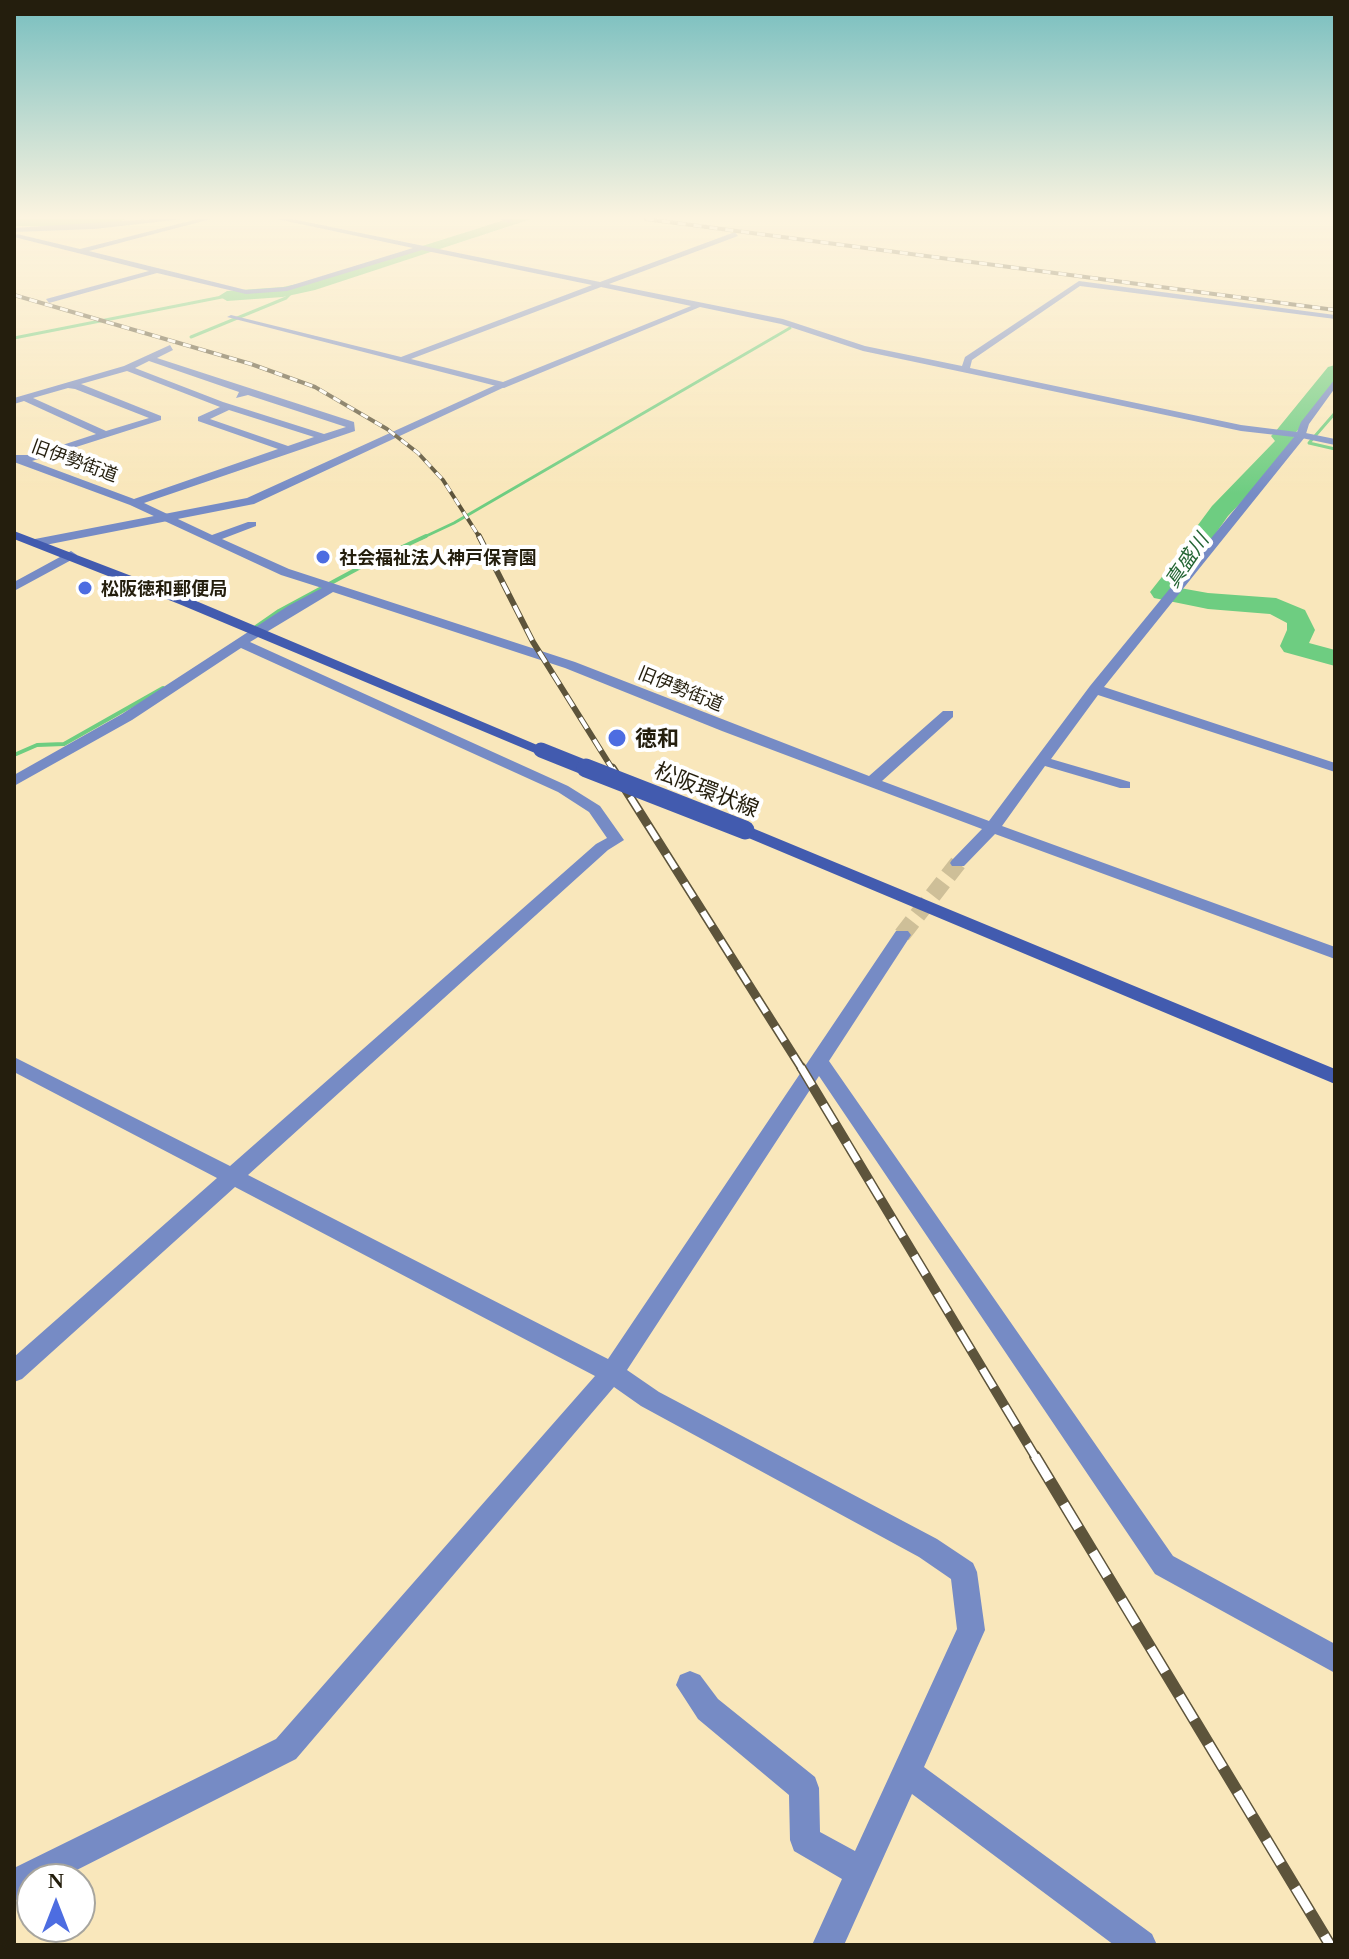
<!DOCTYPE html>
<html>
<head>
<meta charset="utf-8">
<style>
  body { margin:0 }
  #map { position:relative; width:1349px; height:1959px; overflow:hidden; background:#f9e7bb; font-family:Georgia,serif }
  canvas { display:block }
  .frame { position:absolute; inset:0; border:16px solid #241e0d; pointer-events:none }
  .north { position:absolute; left:16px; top:1863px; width:80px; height:80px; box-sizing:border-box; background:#fff; border:2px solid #a7a59e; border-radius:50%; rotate:0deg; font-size:22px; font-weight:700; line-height:32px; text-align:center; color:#241e0d }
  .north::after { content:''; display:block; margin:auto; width:28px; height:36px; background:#4d6de1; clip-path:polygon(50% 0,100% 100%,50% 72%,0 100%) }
</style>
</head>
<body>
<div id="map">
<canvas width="1349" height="1959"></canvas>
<div class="frame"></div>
<div class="north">N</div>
</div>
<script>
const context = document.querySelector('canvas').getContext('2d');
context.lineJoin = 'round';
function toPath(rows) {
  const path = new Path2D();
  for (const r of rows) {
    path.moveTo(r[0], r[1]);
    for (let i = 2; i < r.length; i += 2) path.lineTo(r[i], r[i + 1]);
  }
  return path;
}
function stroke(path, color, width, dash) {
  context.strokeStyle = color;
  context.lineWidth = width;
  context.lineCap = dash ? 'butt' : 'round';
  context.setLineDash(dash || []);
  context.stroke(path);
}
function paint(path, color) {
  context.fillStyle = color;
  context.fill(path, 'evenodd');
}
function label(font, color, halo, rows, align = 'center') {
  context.font = font + ' Georgia,"Noto Sans JP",serif';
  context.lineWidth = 8;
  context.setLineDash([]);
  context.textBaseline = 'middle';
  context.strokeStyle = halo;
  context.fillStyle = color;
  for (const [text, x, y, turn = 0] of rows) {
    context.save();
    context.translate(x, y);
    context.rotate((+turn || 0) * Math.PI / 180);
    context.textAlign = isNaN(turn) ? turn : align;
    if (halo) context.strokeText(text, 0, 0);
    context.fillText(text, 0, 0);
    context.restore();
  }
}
stroke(toPath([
  [191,337,286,298,293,291],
  [14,338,227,296],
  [1335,413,1309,443,1335,449],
  [422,538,454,523,790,328]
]), '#6ecd81', 3);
stroke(toPath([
  [256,627,279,611,368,563,426,536],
  [14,755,37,745,64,744,163,688]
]), '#6ecd81', 4);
paint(toPath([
  [14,219,125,219,118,223,84,227,14,226,14,219],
  [508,219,531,219,315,290,283,297,227,301,219,296,227,291,283,287,311,281,508,219],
  [1335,365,1335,384,1293,436,1297,442,1294,447,1228,516,1216,533,1215,541,1180,588,1208,593,1276,598,1305,610,1315,630,1309,643,1335,650,1335,666,1284,652,1280,646,1287,630,1287,623,1270,614,1208,609,1154,598,1150,592,1191,540,1192,533,1212,506,1275,441,1271,436,1275,432,1328,367,1335,365]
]), '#6ecd81');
stroke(toPath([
  [902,935,958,863]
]), '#cebf98', 17, [17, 8]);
paint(toPath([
  [153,219,182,219,95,229,14,232,14,228,153,219],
  [198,219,211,219,89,251,246,290,286,287,413,248,277,219,292,219,600,282,735,232,738,236,609,284,783,319,865,346,962,366,965,357,1079,281,1335,315,1335,319,1080,286,972,360,970,368,1241,425,1297,432,1301,422,1335,379,1335,388,1309,424,1305,437,1104,687,1335,763,1335,772,1098,695,1051,759,1130,782,1130,788,1120,788,1045,766,1002,826,1335,947,1335,959,995,834,964,866,952,866,950,863,952,860,982,829,722,731,565,668,333,592,250,642,568,786,600,806,624,840,608,850,248,1175,608,1359,896,931,908,931,911,935,829,1061,1173,1556,1335,1644,1335,1673,1155,1574,819,1076,627,1370,659,1392,937,1539,973,1563,977,1572,985,1630,924,1767,1152,1934,1157,1945,1114,1945,912,1794,844,1945,812,1945,842,1879,794,1851,790,1840,789,1795,698,1719,676,1685,680,1675,690,1671,700,1675,718,1699,815,1777,819,1788,820,1832,855,1851,957,1629,951,1579,919,1557,641,1406,614,1387,296,1759,59,1879,32,1879,32,1893,14,1901,14,1868,276,1739,595,1376,235,1187,22,1379,14,1382,14,1357,217,1178,14,1072,14,1057,230,1166,596,844,607,838,589,812,558,792,241,648,132,720,14,786,14,775,122,714,288,606,322,588,281,575,130,505,14,462,14,455,32,455,96,434,24,401,14,404,14,398,124,366,170,345,173,350,157,358,354,422,355,431,144,503,212,535,248,522,256,522,256,526,222,539,289,569,575,662,869,776,943,711,953,711,953,717,882,781,989,821,1090,686,1294,437,1241,431,863,351,781,324,700,307,504,388,227,317,231,315,401,357,592,285,422,250,287,291,246,294,157,273,49,303,46,299,149,271,14,237,17,234,80,249,198,219],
  [601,287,691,306,503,382,411,359,601,287],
  [149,361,239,392,236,398,248,395,346,427,324,434,223,402,135,368,149,361],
  [127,371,220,407,198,417,198,421,278,449,134,499,32,461,161,420,161,416,81,384,127,371],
  [68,388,75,389,149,418,106,431,33,398,68,388],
  [229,410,314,437,288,446,210,419,229,410],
  [499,219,511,219,512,221,509,223,499,219],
  [71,551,77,555,75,558,14,591,14,582,71,551]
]), '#768bc5');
paint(toPath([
  [500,383,509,385,254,504,35,547,29,543,35,539,247,498,500,383],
  [1301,432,1335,439,1335,445,1297,437,1295,435,1301,432]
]), '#768bc5');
paint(toPath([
  [14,531,189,598,549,750,547,753,535,753,179,604,14,539,14,531],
  [745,825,1335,1069,1335,1084,739,834,736,830,739,826,745,825]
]), '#425baf');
const railFar4 = toPath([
  [646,219,1335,310],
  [14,295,251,364,315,387,387,429,418,453,443,480,480,538]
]);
const railFar3 = toPath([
  [479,536,533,642,613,770]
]);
const railFar2 = toPath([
  [612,768,802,1069]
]);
const railFar1 = toPath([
  [801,1067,1036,1458]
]);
const rail = toPath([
  [1035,1456,1330,1945]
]);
stroke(railFar4, '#5d543b', 4);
stroke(railFar3, '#5d543b', 6);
stroke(railFar2, '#5d543b', 9);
stroke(railFar1, '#5d543b', 10);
stroke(rail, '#5d543b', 12);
stroke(railFar4, '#fff', 3, [8]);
stroke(railFar3, '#fff', 4, [13]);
stroke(railFar2, '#fff', 6, [17]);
stroke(railFar1, '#fff', 7, [22]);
stroke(rail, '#fff', 9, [28]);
stroke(toPath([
  [541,750,591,770]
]), '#425baf', 15);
stroke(toPath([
  [586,768,745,830]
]), '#425baf', 19);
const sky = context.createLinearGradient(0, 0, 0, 494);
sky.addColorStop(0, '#77bebf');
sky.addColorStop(0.44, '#fcf4e0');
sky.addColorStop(1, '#fcf4e000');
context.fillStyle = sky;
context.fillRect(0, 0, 1349, 494);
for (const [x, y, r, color] of [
  [323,557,8,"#4d6de1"],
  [85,588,8,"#4d6de1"],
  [617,738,10,"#4d6de1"]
]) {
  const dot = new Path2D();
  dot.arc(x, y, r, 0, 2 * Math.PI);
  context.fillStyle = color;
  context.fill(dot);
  stroke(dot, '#fff', 3);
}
label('18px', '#241e0d', '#fff', [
  ["旧伊勢街道",75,460,20],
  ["旧伊勢街道",681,688,22]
]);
label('bold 18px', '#241e0d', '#fff', [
  ["社会福祉法人神戸保育園",339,557],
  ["松阪徳和郵便局",101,588]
], 'left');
label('italic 20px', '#256635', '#fff', [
  ["真盛川",1186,560,-56]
]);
label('bold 22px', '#241e0d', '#fff', [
  ["徳和",635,738]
], 'left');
label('22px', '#241e0d', '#fff', [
  ["松阪環状線",707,789,22]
]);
</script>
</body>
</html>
